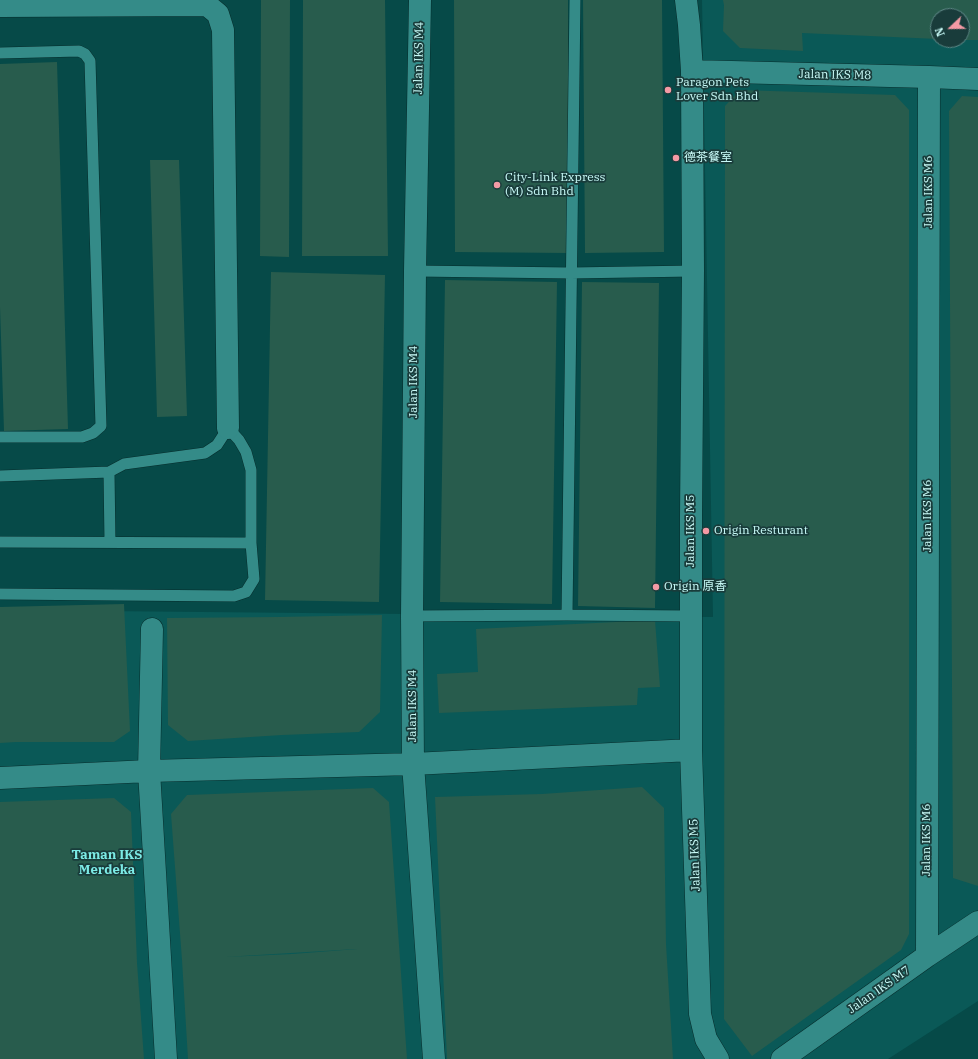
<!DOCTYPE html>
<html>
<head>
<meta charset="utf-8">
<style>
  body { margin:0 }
  #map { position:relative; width:978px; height:1059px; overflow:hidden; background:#064a48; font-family:"IBM Plex Serif",serif }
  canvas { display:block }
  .north { position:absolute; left:930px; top:8px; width:40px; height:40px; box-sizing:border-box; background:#193c3b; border:1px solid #5f8887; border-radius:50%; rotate:248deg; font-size:11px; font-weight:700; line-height:16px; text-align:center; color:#c9fbf8 }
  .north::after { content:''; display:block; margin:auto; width:14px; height:18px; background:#f49aa5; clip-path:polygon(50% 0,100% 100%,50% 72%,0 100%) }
</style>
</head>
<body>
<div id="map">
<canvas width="978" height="1059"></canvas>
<div class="north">N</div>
</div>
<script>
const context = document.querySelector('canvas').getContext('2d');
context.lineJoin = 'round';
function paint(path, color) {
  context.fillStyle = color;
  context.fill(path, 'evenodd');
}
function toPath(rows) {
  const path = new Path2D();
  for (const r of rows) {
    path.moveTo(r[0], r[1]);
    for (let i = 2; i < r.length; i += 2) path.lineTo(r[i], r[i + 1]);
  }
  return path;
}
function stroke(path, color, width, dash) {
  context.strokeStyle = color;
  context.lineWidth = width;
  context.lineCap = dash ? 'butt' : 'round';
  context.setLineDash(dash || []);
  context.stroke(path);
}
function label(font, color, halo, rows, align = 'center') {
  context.font = font + ' "IBM Plex Serif","Noto Sans SC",serif';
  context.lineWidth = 3.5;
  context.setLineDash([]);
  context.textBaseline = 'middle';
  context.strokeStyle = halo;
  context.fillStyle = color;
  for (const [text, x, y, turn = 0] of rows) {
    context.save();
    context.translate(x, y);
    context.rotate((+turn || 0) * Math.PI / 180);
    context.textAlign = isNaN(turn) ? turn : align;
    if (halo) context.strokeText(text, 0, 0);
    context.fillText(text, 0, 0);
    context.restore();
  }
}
paint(toPath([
  [702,0,978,0,978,1001,888,1059,0,1059,0,610,713,617],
  [938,16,962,16,962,40,938,40]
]), '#0a5957');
paint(toPath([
  [261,0,290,0,289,257,260,256],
  [303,0,385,0,388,256,302,256],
  [454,0,568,0,569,253,455,252],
  [583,0,662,0,664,252,585,253],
  [723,0,978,0,978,40,962,40,962,16,938,16,938,39,802,33,803,51,740,48,723,31,724,5],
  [57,62,68,429,4,431,0,307,0,64],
  [740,90,895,95,909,110,909,934,901,950,752,1056,724,1019,725,106],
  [962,96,978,97,978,886,953,878,949,111],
  [150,160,179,160,187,416,157,417],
  [271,272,385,275,379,602,265,600],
  [445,280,557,282,552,604,440,602],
  [582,282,659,283,655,608,578,606],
  [124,604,130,731,114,742,16,742,0,743,0,607],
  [382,615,380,712,359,732,282,735,188,741,168,725,167,618,278,617],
  [655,620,660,687,638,688,637,705,439,713,437,674,478,672,476,629],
  [642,787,664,808,666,944,673,1059,447,1059,435,797,542,794],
  [373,788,389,802,407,1059,188,1059,182,960,171,814,187,795],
  [357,949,292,954,225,957],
  [114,798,131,812,137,963,144,1059,0,1059,0,802]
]), '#285c4d');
const lane = toPath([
  [0,53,79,51,85,54,90,61,101,426,93,433,82,437,0,437],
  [415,271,571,273,693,271],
  [109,472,110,542],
  [0,476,109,472,124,464,205,453,217,445,228,428,239,440,246,452,251,470,251,543,0,542],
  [0,594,234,596,246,592,254,579,251,543],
  [567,615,575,0],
  [412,616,567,615,691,616]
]);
const street = toPath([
  [420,0,415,271,412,616,413,764,434,1059],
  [686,0,689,25,692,71,693,271,691,517,691,750,700,1014,706,1039,718,1059],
  [0,6,207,5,218,14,223,30,228,428],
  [692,71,929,77,978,79],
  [152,629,149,771,166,1059],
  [0,778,149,771,413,764,691,750],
  [927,956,929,77],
  [782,1059,927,956,978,922]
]);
stroke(lane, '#072d2c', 12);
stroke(street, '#072d2c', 23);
stroke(lane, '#348b88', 11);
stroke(street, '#348b88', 22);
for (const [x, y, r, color] of [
  [668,90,4,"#f49aa5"],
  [676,158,4,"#f49aa5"],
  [497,185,4,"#f49aa5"],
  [706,531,4,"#f49aa5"],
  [656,587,4,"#f49aa5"]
]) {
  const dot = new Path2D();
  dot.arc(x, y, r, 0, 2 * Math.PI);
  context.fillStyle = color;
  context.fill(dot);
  stroke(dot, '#193c3b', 1.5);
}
label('12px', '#c9fbf8', '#193c3b', [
  ["Jalan IKS M4",419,58,-89],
  ["Jalan IKS M8",835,75,1],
  ["Jalan IKS M6",929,192,-90],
  ["Jalan IKS M4",414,382,-90],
  ["Jalan IKS M6",928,516,-90],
  ["Jalan IKS M5",691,531,-90],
  ["Jalan IKS M4",413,706,-90],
  ["Jalan IKS M6",927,840,-90],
  ["Jalan IKS M5",695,855,-92],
  ["Jalan IKS M7",879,990,-35]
]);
label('12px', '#c9fbf8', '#193c3b', [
  ["Paragon Pets",676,83],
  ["Lover Sdn Bhd",676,97],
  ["德茶餐室",684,158],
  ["City-Link Express",505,178],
  ["(M) Sdn Bhd",505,192],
  ["Origin Resturant",714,531],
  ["Origin 原香",664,587]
], 'left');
label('bold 13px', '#7cebe6', '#193c3b', [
  ["Taman IKS",107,855],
  ["Merdeka",107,870]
]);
</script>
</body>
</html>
